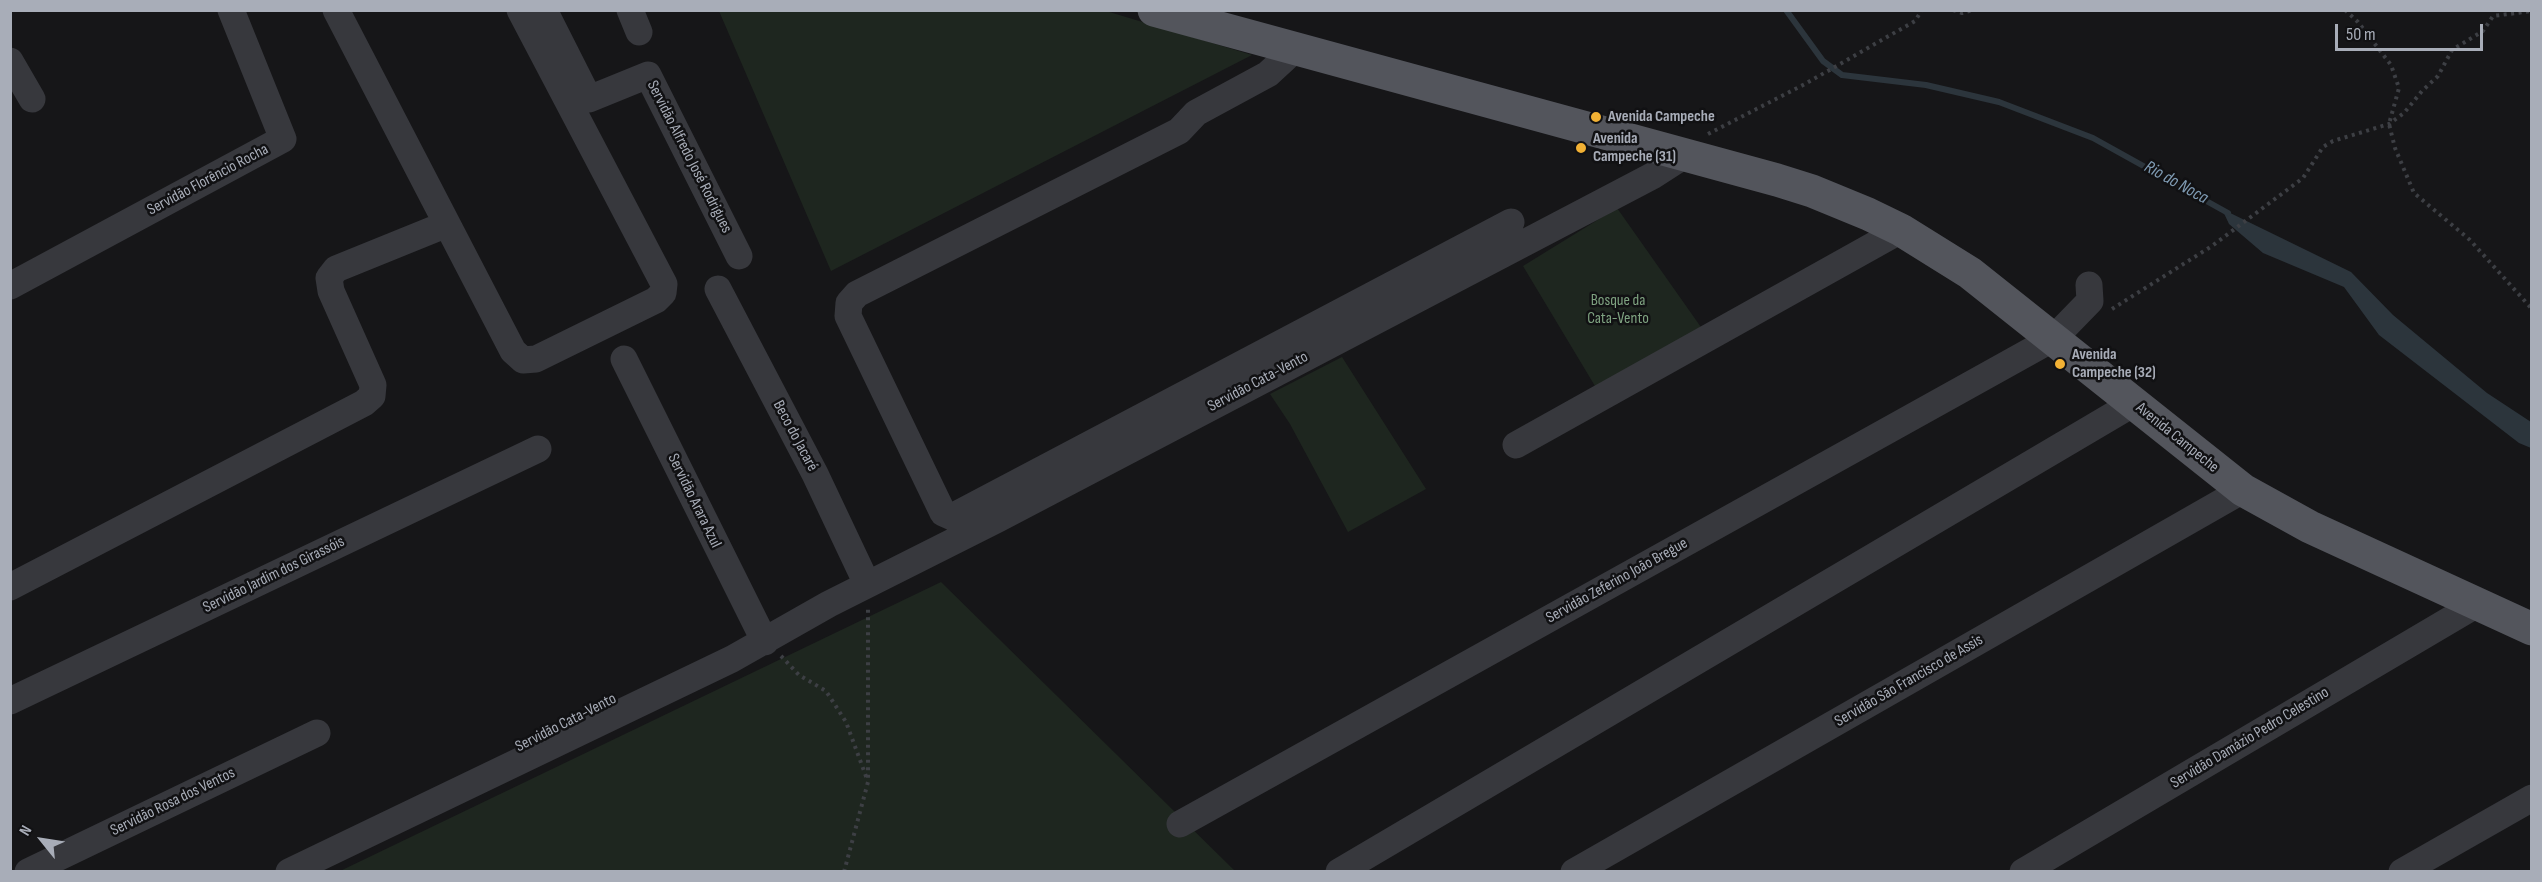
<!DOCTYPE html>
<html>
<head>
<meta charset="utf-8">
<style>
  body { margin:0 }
  #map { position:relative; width:2542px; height:882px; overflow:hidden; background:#161618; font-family:"Sofia Sans Condensed",sans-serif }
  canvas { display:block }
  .frame { position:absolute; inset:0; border:12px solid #a8adb8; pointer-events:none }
  .north { position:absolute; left:12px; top:810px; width:60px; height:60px; -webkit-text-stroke:4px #111113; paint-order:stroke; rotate:300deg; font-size:16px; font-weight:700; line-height:24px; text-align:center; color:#a8adb8 }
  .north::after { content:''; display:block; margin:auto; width:21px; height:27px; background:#a8adb8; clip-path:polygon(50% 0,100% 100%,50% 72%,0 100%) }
  .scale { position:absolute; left:2335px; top:24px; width:148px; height:27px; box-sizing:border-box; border:3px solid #a8adb8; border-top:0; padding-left:8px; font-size:18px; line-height:21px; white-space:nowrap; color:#a8adb8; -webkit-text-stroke:4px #111113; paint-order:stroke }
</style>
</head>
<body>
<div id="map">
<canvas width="2542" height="882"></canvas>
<div class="frame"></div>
<div class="north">N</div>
<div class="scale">50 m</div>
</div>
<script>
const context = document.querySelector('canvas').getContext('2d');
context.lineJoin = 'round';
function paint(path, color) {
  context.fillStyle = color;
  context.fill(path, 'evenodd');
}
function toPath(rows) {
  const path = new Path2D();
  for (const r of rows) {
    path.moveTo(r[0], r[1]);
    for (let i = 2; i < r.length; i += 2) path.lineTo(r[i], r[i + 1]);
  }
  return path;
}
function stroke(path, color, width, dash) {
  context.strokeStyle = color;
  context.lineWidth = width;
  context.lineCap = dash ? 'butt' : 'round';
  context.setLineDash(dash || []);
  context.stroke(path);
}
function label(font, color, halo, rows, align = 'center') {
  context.font = font + ' "Sofia Sans Condensed",sans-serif';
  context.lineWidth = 5;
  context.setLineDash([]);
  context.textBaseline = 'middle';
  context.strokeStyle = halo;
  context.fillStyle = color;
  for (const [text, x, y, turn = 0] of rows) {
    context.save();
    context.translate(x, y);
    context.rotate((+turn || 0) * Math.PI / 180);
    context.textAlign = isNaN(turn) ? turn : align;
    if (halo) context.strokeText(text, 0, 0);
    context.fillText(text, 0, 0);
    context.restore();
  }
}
paint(toPath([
  [719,11,1106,11,1252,55,831,271],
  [1617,208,1703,330,1598,391,1523,266],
  [1342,357,1426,489,1348,532,1290,424,1270,394],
  [941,582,1235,871,338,872]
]), '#1e261f');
paint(toPath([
  [2222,209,2351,272,2393,315,2487,393,2531,422,2531,448,2519,443,2379,335,2344,287,2263,253,2229,224]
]), '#2c353c');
stroke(toPath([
  [1786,10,1823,61,1842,75,1926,85,1999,102,2093,138,2228,213]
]), '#2c353c', 6);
stroke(toPath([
  [1953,10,1962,13,1973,10],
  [2345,10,2358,22,2391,65,2399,88,2389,124,2395,148,2414,193,2470,240,2532,309],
  [1708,134,1805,84,1915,21,1922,10],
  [2112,309,2212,246,2303,178,2323,147,2333,141,2389,124,2404,113,2422,91,2438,76,2452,50,2483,31,2493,16,2532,11],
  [781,656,799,675,826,691,846,722,867,779],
  [844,872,868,782,868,608]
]), '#3d3f44', 4, [3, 4.5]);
stroke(toPath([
  [336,10,513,351,523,360,536,359,656,300,663,293,664,284,520,10],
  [544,10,589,99,648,75,739,256],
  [630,10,639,32],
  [1294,50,1268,74,1196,113,1179,131,857,294,849,303,848,316,943,513,952,517,1511,222],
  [10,61,32,99],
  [10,286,283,139,231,10],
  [718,289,815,474,867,584],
  [624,359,765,642],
  [1516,445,1901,230],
  [10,587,364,403,372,396,373,385,331,291,329,278,336,269,447,224],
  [10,701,538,449],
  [1180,824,2054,338,2090,301,2089,285],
  [28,872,317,733],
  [289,872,732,659,829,604,998,519,1654,175,1685,155],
  [1339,872,2134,403],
  [1574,872,2243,490],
  [2023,872,2477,604],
  [2402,872,2532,798]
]), '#37383d', 27);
stroke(toPath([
  [1154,10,1777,180,1812,191,1868,214,1901,230,1970,273,2243,490,2310,527,2532,629]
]), '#53555c', 33);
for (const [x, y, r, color] of [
  [1596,117,6,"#f2b134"],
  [1581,148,6,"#f2b134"],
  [2060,364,6,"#f2b134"]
]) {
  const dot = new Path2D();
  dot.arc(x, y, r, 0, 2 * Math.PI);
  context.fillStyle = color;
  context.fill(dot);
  stroke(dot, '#111113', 2);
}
label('bold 16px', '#a8adb8', '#111113', [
  ["Avenida Campeche",1608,117],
  ["Avenida",1593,139],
  ["Campeche (31)",1593,157],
  ["Avenida",2072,355],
  ["Campeche (32)",2072,373]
], 'left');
label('16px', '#a8adb8', '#111113', [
  ["Servidão Alfredo José Rodrigues",689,157,63],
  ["Servidão Florêncio Rocha",208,180,-28],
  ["Servidão Cata-Vento",1258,382,-28],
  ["Beco do Jacaré",795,436,62],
  ["Avenida Campeche",2177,438,39],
  ["Servidão Arara Azul",694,501,64],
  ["Servidão Jardim dos Girassóis",274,575,-26],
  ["Servidão Zeferino João Bregue",1617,581,-29],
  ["Servidão São Francisco de Assis",1909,681,-30],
  ["Servidão Cata-Vento",566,723,-27],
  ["Servidão Damázio Pedro Celestino",2250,738,-31],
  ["Servidão Rosa dos Ventos",173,802,-26]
]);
label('16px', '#7fa381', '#111113', [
  ["Bosque da",1618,301],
  ["Cata-Vento",1618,319]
]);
label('italic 18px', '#7f9bb3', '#111113', [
  ["Rio do Noca",2176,183,29]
]);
</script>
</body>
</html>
